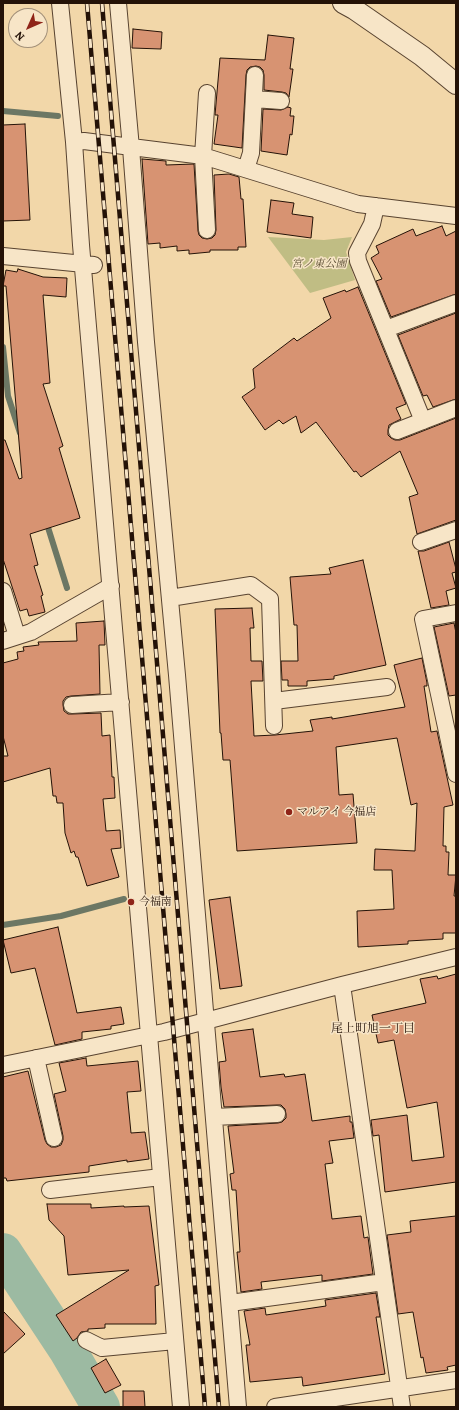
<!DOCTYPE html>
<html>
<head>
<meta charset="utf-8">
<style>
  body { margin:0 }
  #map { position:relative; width:459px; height:1410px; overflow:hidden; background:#f2d7a9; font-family:Alegreya,serif }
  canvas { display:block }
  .frame { position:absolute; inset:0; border:4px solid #241207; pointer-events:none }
  .north { position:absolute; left:8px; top:8px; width:40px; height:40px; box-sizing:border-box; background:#f7e5c7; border:1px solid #a3917a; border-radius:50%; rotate:225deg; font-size:11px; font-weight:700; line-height:16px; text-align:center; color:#241207 }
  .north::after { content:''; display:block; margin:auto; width:14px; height:18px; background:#8f2418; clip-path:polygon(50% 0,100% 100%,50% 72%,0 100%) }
</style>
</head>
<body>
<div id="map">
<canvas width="459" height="1410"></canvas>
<div class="frame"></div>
<div class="north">N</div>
</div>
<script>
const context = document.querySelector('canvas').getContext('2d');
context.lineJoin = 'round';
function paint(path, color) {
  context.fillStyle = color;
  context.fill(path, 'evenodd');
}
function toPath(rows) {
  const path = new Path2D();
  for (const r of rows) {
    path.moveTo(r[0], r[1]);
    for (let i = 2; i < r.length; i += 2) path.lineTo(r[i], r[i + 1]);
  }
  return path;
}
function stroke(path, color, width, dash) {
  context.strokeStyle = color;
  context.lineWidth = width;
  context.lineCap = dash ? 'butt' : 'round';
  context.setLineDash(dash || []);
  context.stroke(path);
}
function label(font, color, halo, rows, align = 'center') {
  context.font = font + ' Alegreya,"Noto Serif JP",serif';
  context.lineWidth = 3;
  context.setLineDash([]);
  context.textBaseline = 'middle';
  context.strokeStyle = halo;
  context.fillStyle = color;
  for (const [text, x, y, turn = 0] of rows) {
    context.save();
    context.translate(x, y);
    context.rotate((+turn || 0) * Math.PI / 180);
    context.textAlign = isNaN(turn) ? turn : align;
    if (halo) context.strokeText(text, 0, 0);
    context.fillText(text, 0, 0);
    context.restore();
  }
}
paint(toPath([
  [268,237,324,240,352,237,346,252,355,280,310,293]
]), '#c0bd84');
stroke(toPath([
  [3,111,58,116],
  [3,347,8,396,20,433],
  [46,521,67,588],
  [3,925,61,916,124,899]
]), '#6c7764', 6);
stroke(toPath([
  [3,1252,67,1349,101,1407]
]), '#9cbaa2', 38);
const building = toPath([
  [133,29,162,32,161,49,132,48,133,29],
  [268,35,294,38,290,69,293,69,289,97,286,93,282,92,264,90,264,75,263,70,260,67,256,66,250,67,247,70,246,75,242,148,214,144,218,115,215,115,220,58,265,60,268,35],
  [288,107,291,108,290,116,294,116,292,135,290,134,287,155,261,151,263,109,281,110,288,107],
  [25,124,30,220,3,221,3,125,25,124],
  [142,159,166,161,166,165,194,164,198,231,199,235,202,238,207,239,212,238,215,235,216,230,214,175,229,174,239,177,241,199,243,199,246,247,238,247,238,250,210,250,210,252,189,254,189,250,177,251,177,246,160,248,160,243,148,244,142,159],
  [271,200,294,203,292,214,313,217,311,238,267,232,271,200],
  [442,226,446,236,456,231,456,294,391,317,376,281,382,279,371,258,379,253,376,246,413,229,416,236,442,226],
  [18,269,43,277,67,278,66,297,43,295,50,383,43,384,63,446,59,448,80,518,30,534,38,565,34,566,43,595,41,596,45,612,29,616,27,609,20,611,3,559,3,440,5,440,19,479,22,478,6,286,3,286,6,270,17,272,18,269],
  [358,287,406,404,396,408,401,419,389,425,388,430,388,435,391,438,395,440,400,440,456,418,456,520,417,534,409,497,418,494,400,451,361,477,356,471,354,472,316,422,301,433,296,416,283,424,279,420,265,430,242,397,255,388,253,369,294,338,297,341,331,318,323,298,345,290,346,292,358,287],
  [456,313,456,399,433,407,427,395,423,396,398,335,456,313],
  [449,542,456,569,456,572,452,573,456,588,446,591,449,605,431,608,418,551,424,551,449,542],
  [363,560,386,665,334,676,334,679,307,681,307,686,288,686,288,680,282,680,281,661,298,661,297,625,294,625,290,577,331,574,329,568,363,560],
  [252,608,254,628,250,628,251,661,262,661,263,681,251,681,254,736,275,735,313,731,310,720,332,717,332,719,405,707,394,665,422,658,427,683,427,686,424,686,431,732,437,731,453,805,444,807,443,846,446,846,446,852,449,852,448,875,456,875,454,896,456,896,456,933,443,933,443,939,408,941,408,944,358,947,357,911,394,909,392,870,374,870,375,849,415,851,417,803,411,805,397,738,336,747,339,795,353,794,357,843,237,851,230,760,223,760,221,733,220,733,215,609,252,608],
  [104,621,105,645,99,645,100,694,71,696,66,697,63,701,63,705,64,711,68,714,72,714,101,713,102,736,110,735,112,777,114,777,115,798,103,799,106,831,120,830,121,848,111,849,119,877,87,886,78,857,76,857,74,851,71,853,65,833,63,803,57,803,56,796,53,796,50,768,3,782,3,756,8,756,3,736,3,663,18,659,17,652,24,651,23,647,39,645,38,642,77,641,76,623,104,621],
  [454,623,456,633,456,695,449,696,434,627,454,623],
  [230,897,242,986,220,989,209,900,230,897],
  [58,927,77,1013,121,1007,124,1024,111,1026,111,1029,82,1032,82,1039,55,1045,35,968,11,973,3,940,58,927],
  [456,974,456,1182,385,1192,379,1135,373,1136,371,1120,407,1115,412,1161,444,1157,437,1102,407,1108,394,1040,378,1043,372,1015,426,1003,420,979,437,976,438,979,456,974],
  [253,1029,260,1077,284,1074,285,1077,305,1074,312,1121,350,1116,350,1122,352,1122,354,1138,329,1141,333,1163,325,1164,332,1219,361,1216,364,1238,368,1237,373,1274,322,1281,322,1275,261,1282,262,1289,241,1292,237,1252,240,1252,236,1190,232,1190,230,1174,234,1173,228,1126,278,1123,282,1122,286,1118,286,1114,285,1109,281,1105,277,1105,224,1107,221,1087,219,1062,226,1061,222,1033,253,1029],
  [86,1058,87,1066,138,1061,141,1091,127,1092,131,1133,145,1132,149,1159,127,1162,127,1160,89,1166,89,1172,7,1181,6,1178,3,1178,3,1077,28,1071,45,1140,47,1144,51,1147,56,1147,61,1145,63,1140,63,1136,54,1094,66,1091,59,1063,86,1058],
  [47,1204,91,1204,91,1208,124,1206,124,1207,149,1206,159,1285,155,1286,156,1324,105,1324,105,1328,88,1329,88,1331,81,1332,77,1338,73,1341,56,1315,129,1270,68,1275,64,1236,49,1220,47,1204],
  [456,1216,456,1365,447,1367,448,1370,426,1373,423,1357,421,1358,413,1312,398,1314,387,1235,411,1232,410,1221,456,1216],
  [376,1293,380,1317,376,1317,385,1374,303,1386,302,1377,250,1382,246,1345,250,1345,244,1311,265,1308,266,1315,326,1306,325,1300,376,1293],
  [3,1311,25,1334,3,1354,3,1311],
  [106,1359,121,1385,105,1393,91,1368,106,1359],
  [123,1391,144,1391,145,1407,123,1407,123,1391]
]);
paint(building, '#d79372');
stroke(building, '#241207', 1);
const minor = toPath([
  [60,3,74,142,81,245,181,1407],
  [118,3,131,148,146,342,177,675,238,1407],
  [207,93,203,156,207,230],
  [254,99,281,101],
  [74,142,84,141,203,156,358,204,456,216],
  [246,169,251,153,255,75],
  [376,206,372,224,357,253,358,261,423,421],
  [3,256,94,265],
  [386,329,456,303],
  [397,431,456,408],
  [421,542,456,530],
  [3,591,17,636],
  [170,598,251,585,270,599,274,726],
  [456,613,423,619,456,774],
  [3,641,31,632,111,586],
  [274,701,387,687],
  [72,705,121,702],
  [342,985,402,1407],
  [36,1058,54,1138],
  [3,1065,164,1032,342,985,456,957],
  [214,1117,277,1114],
  [50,1190,161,1177],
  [230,1303,384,1282],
  [86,1340,102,1348,175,1341],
  [275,1407,456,1380]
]);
const tertiary = toPath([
  [343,3,354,9,422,56,456,84]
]);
stroke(minor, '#584330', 18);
stroke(tertiary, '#584330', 22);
stroke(minor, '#f7e5c7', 16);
stroke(tertiary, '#f7e5c7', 20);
const rail = toPath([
  [87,3,205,1407],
  [102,3,219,1407]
]);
stroke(rail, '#241207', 4.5);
stroke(rail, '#f7e5c7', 3, [9]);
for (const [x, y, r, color] of [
  [289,812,4,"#8f2418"],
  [131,902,4,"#8f2418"]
]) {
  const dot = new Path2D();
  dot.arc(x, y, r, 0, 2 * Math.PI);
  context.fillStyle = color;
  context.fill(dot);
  stroke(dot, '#f7e5c7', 1.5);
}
label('italic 11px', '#5b4e33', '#f7e5c7', [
  ["宮ノ東公園",319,264]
]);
label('11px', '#241207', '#f7e5c7', [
  ["マルアイ 今福店",297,812],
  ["今福南",139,902]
], 'left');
label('12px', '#241207', '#f7e5c7', [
  ["尾上町旭一丁目",373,1029]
]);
</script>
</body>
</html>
